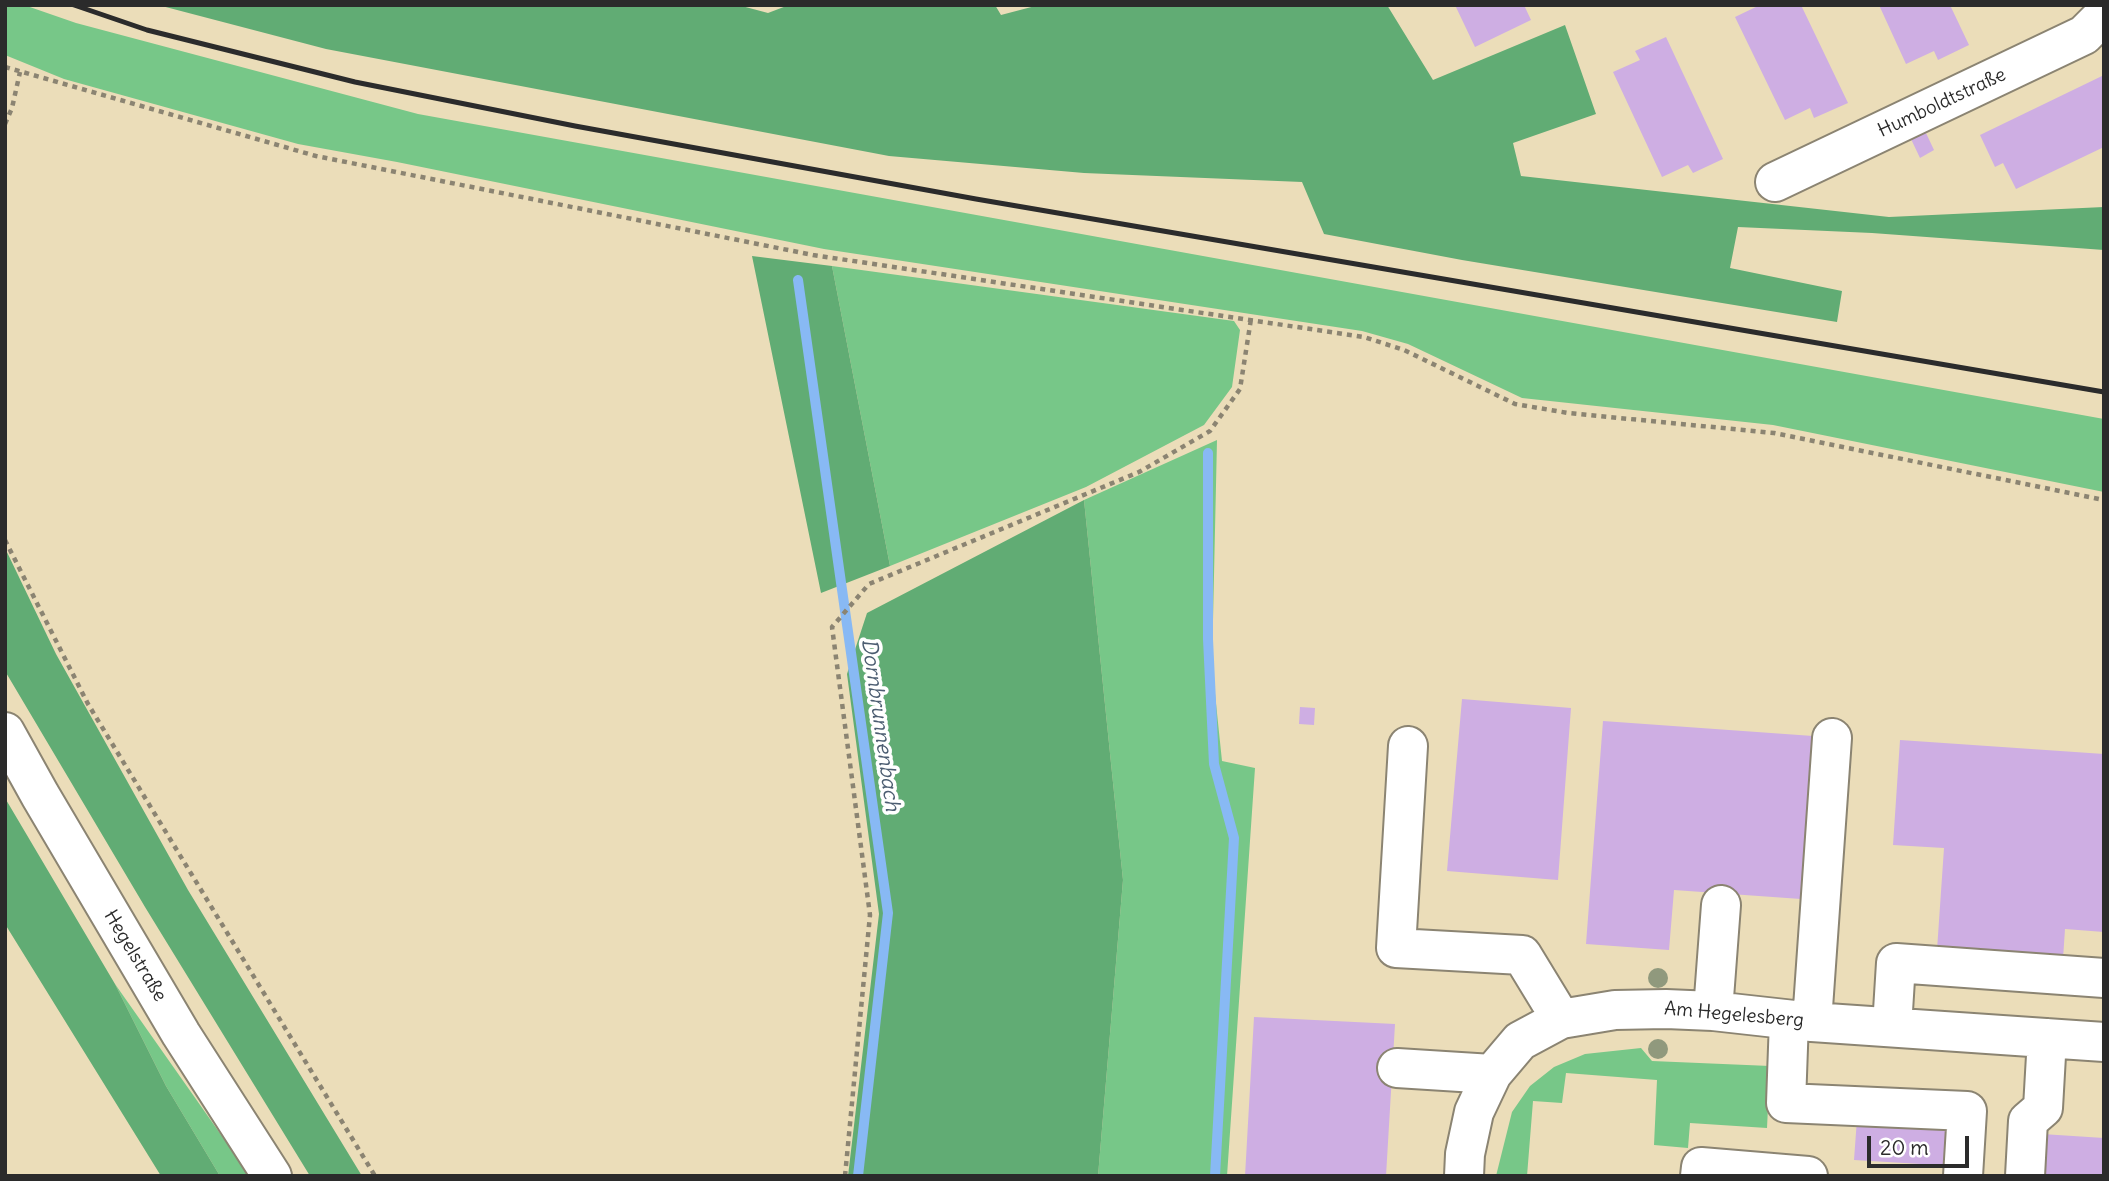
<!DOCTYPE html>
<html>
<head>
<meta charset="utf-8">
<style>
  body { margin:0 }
  #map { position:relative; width:2109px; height:1181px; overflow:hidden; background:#ebddb9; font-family:Delius,sans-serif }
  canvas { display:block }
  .frame { position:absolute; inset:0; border:7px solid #2b2b2b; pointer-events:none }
  .scale { position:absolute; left:1867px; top:1136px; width:102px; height:32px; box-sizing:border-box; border:4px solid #2b2b2b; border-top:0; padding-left:9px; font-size:21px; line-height:24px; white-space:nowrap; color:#2b2b2b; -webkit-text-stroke:5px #fff; paint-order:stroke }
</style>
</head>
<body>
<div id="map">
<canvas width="2109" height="1181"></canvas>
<div class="frame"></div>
<div class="scale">20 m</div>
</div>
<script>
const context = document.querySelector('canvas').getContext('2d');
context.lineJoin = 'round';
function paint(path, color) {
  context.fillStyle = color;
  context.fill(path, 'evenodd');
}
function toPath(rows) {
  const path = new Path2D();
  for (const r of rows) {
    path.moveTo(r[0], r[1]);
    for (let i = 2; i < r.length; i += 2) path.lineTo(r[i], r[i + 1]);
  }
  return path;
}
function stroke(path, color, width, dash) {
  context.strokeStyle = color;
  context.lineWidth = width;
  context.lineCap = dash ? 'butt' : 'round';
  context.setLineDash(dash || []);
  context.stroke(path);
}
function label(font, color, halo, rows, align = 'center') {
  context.font = font + ' Delius,sans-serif';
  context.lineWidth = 7;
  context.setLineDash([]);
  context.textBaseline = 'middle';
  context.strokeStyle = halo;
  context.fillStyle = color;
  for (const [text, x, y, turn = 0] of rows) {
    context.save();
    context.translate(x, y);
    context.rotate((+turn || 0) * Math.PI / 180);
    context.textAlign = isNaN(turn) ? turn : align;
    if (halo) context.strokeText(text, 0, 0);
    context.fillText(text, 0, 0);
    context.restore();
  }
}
paint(toPath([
  [5,5,24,5,76,23,418,114,2104,419,2104,492,1773,425,1522,398,1408,344,1362,331,824,249,397,162,298,144,64,79,5,55],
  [832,266,1234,321,1240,330,1232,387,1204,425,1086,487,890,566],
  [1217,440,1212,665,1222,761,1255,768,1227,1176,1098,1176,1123,880,1084,500],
  [115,984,250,1176,220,1176,166,1086],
  [1641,1048,1652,1061,1770,1066,1767,1128,1690,1123,1688,1148,1654,1145,1657,1080,1566,1073,1562,1103,1533,1101,1527,1176,1496,1176,1512,1112,1530,1086,1554,1067,1585,1054]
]), '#77c788');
paint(toPath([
  [158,5,738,5,768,13,789,5,995,5,1001,15,1039,5,1387,5,1433,80,1565,25,1596,114,1513,143,1521,176,1889,217,2104,207,2104,250,1872,233,1738,227,1730,268,1842,291,1837,322,1462,260,1324,234,1302,182,1084,173,889,156,326,49],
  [752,256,832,266,890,566,821,593],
  [1084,500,1123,880,1098,1176,848,1176,879,914,847,674,867,613],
  [5,548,56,654,188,890,362,1176,310,1176,145,907,5,671],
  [5,798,115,984,166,1086,220,1176,161,1176,5,924]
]), '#61ac74');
stroke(toPath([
  [798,280,888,913,858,1176],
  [1208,453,1208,639,1214,764,1234,838,1215,1176]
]), '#88b9f4', 10);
paint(toPath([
  [1455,5,1524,5,1531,20,1475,47],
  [1760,5,1801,5,1848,103,1814,118,1810,108,1785,120,1735,17],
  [1879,5,1950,5,1969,45,1938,60,1934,51,1906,64],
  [1666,37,1723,159,1693,173,1688,165,1662,177,1613,72,1640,60,1635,51],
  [2102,76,2104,81,2104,147,2016,189,2003,163,1995,167,1980,135],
  [1926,133,1934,150,1920,158,1911,139],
  [1462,699,1571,708,1558,880,1447,871],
  [1300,707,1315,708,1314,725,1299,724],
  [1603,721,1813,736,1801,899,1674,890,1669,950,1586,944],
  [1900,740,2104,754,2104,932,2065,929,2063,959,1937,950,1944,848,1893,845],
  [1254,1017,1395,1024,1386,1176,1245,1176],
  [1857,1119,1957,1125,1954,1166,1854,1160],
  [2042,1134,2104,1138,2104,1176,2039,1176]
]), '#ceaee3');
const minor = toPath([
  [1775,182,2084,35,2104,15],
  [1408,746,1396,948,1522,955,1561,1019],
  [1713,1011,1721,905],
  [1789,1020,1786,1103,1967,1111,1963,1176],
  [1812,1022,1832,738],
  [1892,1027,1896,963,2104,978],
  [1397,1068,1492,1074],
  [1464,1176,1465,1154,1474,1112,1492,1074,1520,1041,1561,1019,1615,1010,1666,1009,1713,1011,1812,1022,2104,1042],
  [1700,1176,1701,1167,1808,1176],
  [2025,1176,2028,1121,2043,1108,2047,1038]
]);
const major = toPath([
  [5,732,40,795,181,1034,272,1176]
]);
stroke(minor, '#8b8472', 42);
stroke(major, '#8b8472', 42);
stroke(toPath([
  [5,67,316,156,813,255,1364,337,1404,350,1515,404,1568,413,1774,433,2104,500],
  [5,124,12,108,20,72],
  [5,540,88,704,375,1176],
  [845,1176,870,915,832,627,869,584,1139,472,1210,431,1240,389,1251,319]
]), '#8b8472', 4.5, [5, 5]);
stroke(minor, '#fff', 38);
stroke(major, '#fff', 38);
stroke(toPath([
  [74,5,147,30,355,82,575,126,976,199,2104,392]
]), '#2b2b2b', 5);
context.fillStyle = '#90997d';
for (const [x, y] of [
  [1658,978],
  [1658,1049]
]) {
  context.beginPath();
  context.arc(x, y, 10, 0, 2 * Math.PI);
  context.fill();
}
label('19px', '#2b2b2b', '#fff', [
  ["Humboldtstraße",1942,103,-25],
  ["Hegelstraße",135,956,59],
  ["Am Hegelesberg",1734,1015,5]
]);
label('italic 21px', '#4c5d71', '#fff', [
  ["Dornbrunnenbach",880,725,82]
]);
</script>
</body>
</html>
